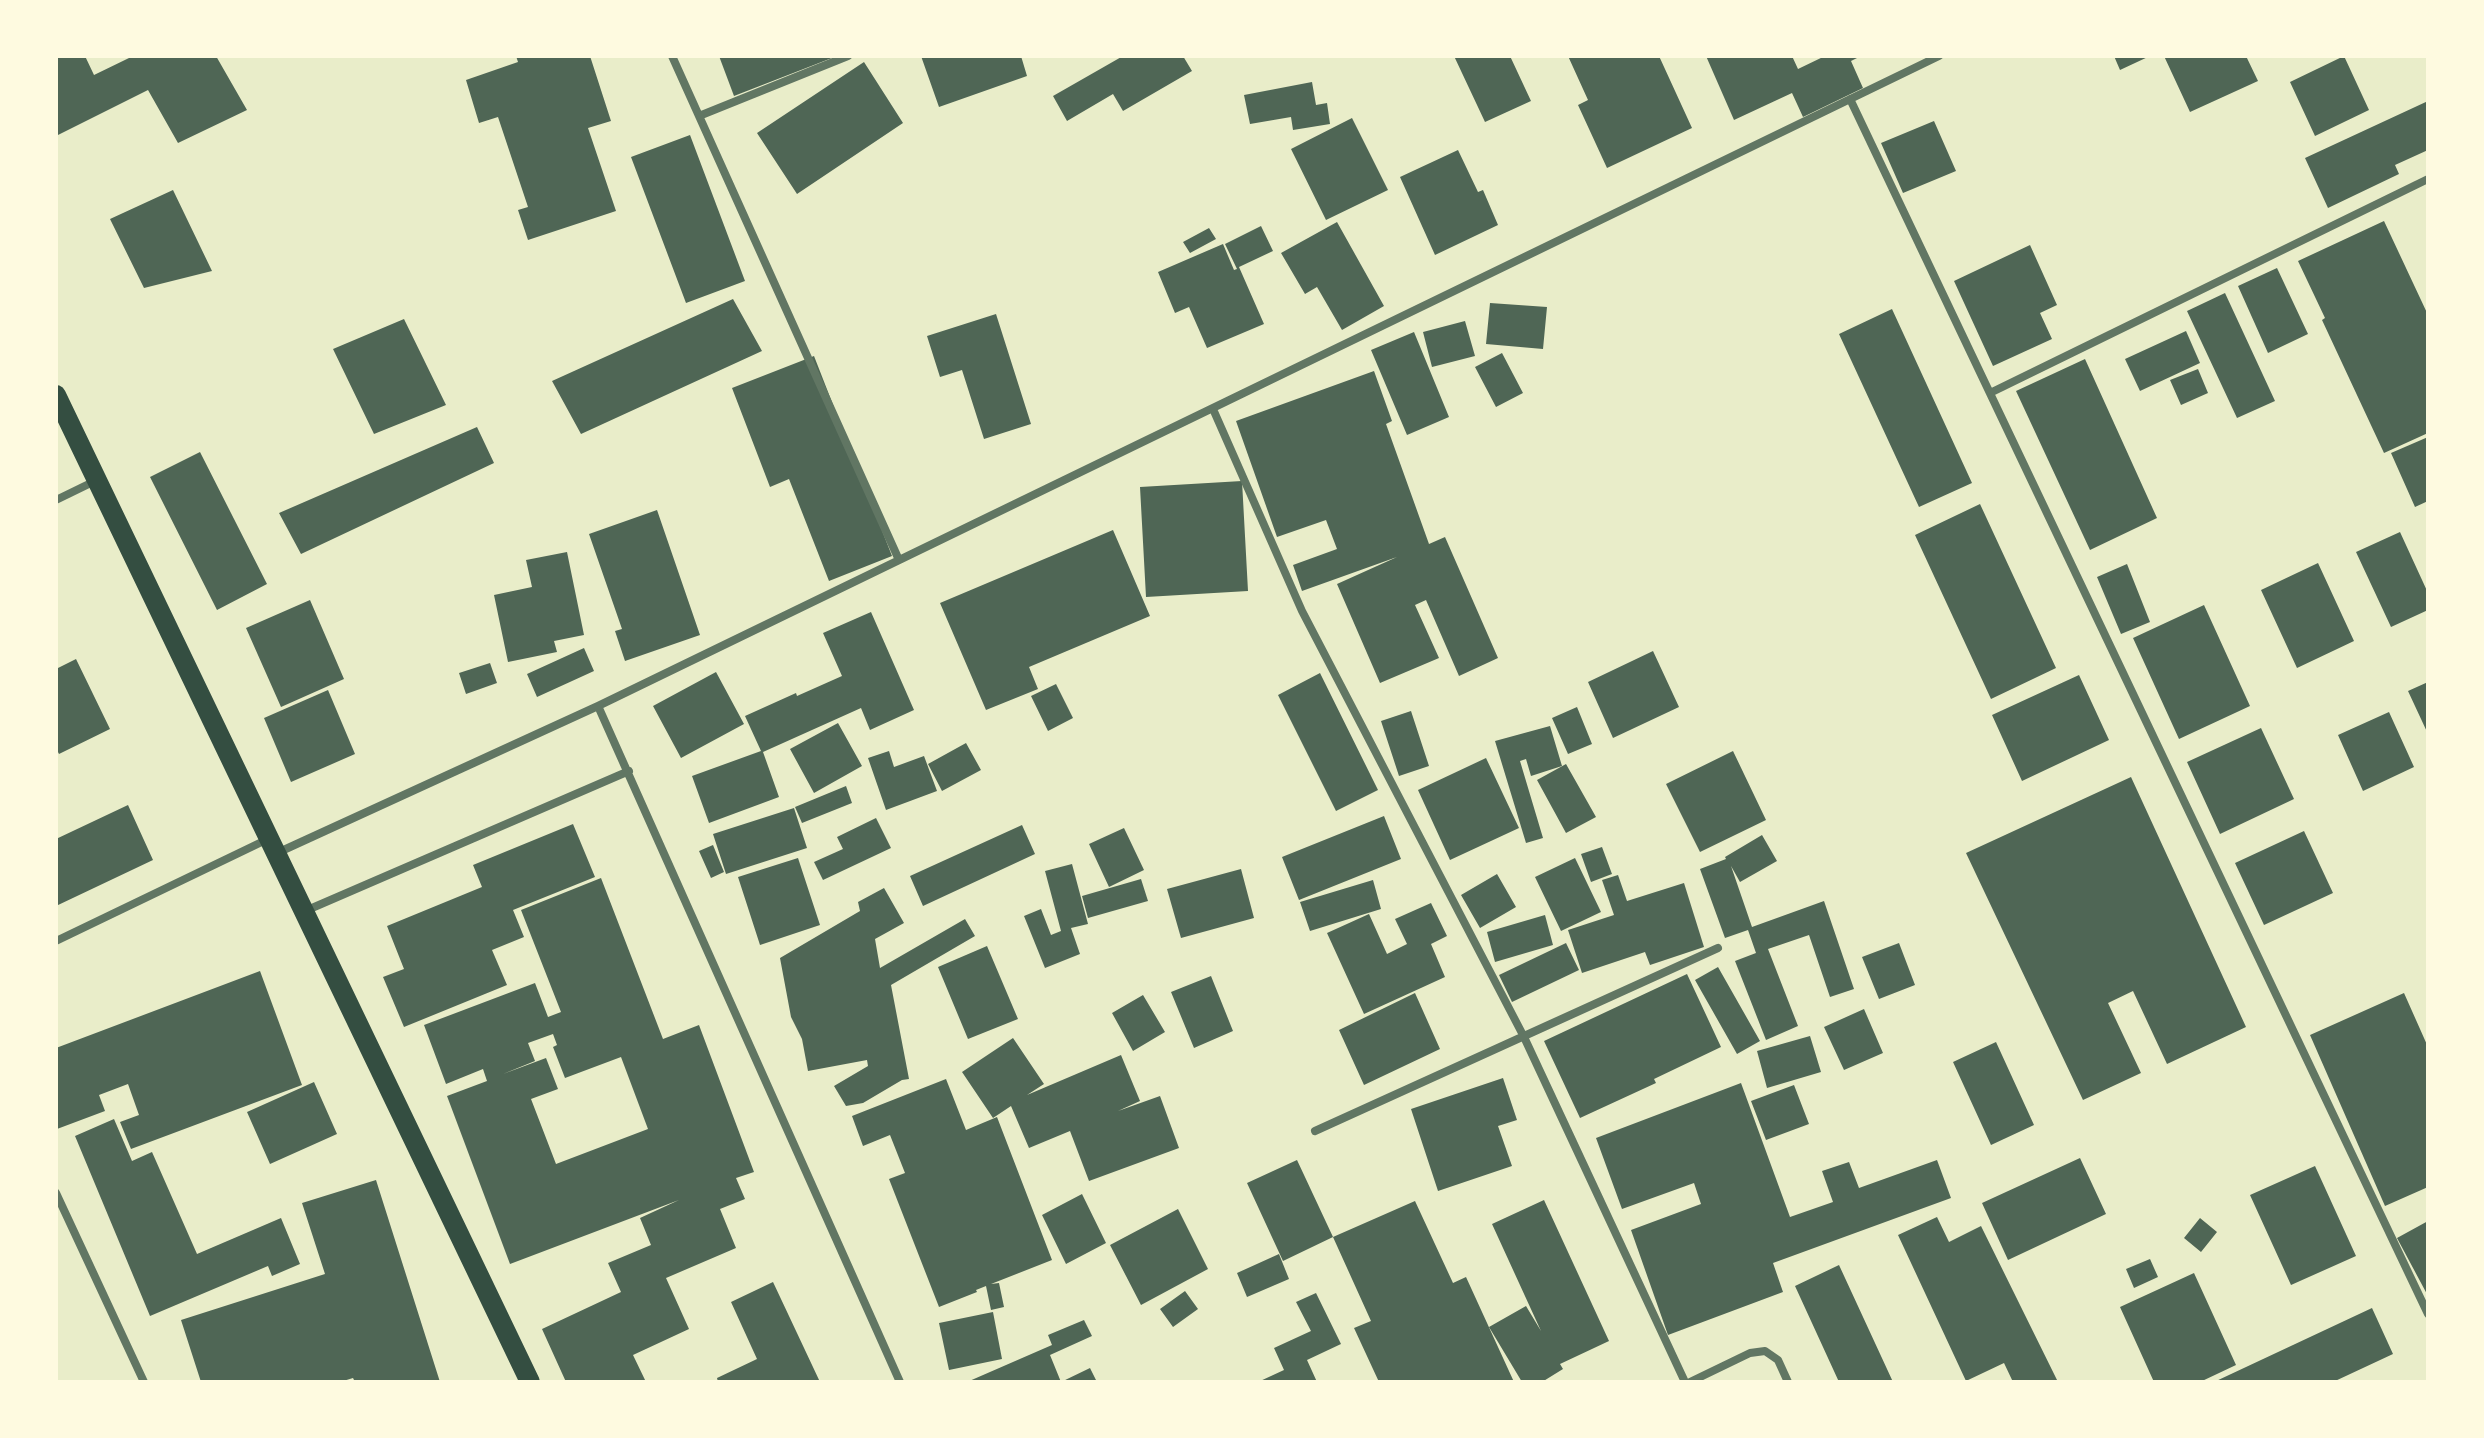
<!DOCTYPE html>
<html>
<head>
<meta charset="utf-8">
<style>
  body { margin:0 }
  #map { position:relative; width:2484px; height:1438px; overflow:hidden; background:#e9edc9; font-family:"Open Sans",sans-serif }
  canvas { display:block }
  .frame { position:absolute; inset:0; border:58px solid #fefae0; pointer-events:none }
</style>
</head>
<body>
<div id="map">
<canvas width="2484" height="1438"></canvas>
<div class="frame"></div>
</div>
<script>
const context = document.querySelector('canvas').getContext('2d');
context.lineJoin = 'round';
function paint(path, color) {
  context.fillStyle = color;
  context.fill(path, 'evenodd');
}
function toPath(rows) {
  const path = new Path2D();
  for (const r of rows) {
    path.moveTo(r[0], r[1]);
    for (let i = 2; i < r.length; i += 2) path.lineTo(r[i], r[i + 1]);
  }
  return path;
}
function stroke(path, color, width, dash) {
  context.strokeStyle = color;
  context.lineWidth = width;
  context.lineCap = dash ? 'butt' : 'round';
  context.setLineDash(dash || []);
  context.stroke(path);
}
paint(toPath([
  [56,56,85,56,94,75,129,58,128,56,216,56,247,110,178,143,148,90,56,136],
  [516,56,590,56,611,121,588,128,616,211,528,240,518,210,528,207,498,117,479,123,466,80,518,62],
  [719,56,837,56,734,96],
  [921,56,1021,56,1027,76,939,107],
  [1123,56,1183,56,1192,71,1123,111,1113,94,1067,121,1053,96],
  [1454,56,1510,56,1531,101,1485,122],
  [1568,56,1659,56,1692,128,1607,168,1578,105,1588,100],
  [1706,56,1792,56,1798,69,1825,56,1861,56,1851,61,1863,88,1803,117,1792,93,1734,120],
  [2114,56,2150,56,2120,70],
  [2164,56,2246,56,2258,81,2190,112],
  [2344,56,2369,110,2315,136,2290,82],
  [864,62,903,123,797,194,757,133],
  [1312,82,1316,105,1327,103,1330,124,1293,130,1291,117,1250,124,1244,95],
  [2428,101,2428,150,2395,165,2399,174,2328,208,2305,158],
  [1352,118,1388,190,1326,220,1291,149],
  [1934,121,1956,171,1903,193,1881,143],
  [690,135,745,281,686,303,631,157],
  [1458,150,1478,192,1483,190,1498,225,1435,255,1400,177],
  [173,190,212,271,144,288,110,219],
  [2384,221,2428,315,2428,433,2384,453,2322,320,2325,318,2298,261],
  [1337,222,1384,306,1342,330,1317,287,1305,294,1281,253],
  [1261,226,1273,251,1239,267,1264,324,1207,348,1189,307,1175,313,1158,272,1223,244,1234,270,1237,269,1225,244],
  [1209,228,1216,239,1190,253,1183,242],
  [2030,245,2057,305,2040,313,2052,339,1993,366,1954,281],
  [2277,268,2308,334,2268,353,2238,286],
  [2225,293,2275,401,2237,418,2187,311],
  [733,299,762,351,581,434,552,381],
  [1490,303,1547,307,1543,349,1486,344],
  [1892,309,1972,483,1919,507,1839,334],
  [996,314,1031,424,984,439,962,370,940,377,927,336],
  [404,319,446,405,374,434,333,349],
  [1465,321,1475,356,1432,367,1423,332],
  [2186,331,2200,363,2140,391,2125,359],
  [1414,332,1449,417,1407,435,1371,350],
  [1502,353,1523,393,1496,407,1475,367],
  [814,356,892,556,829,581,789,479,770,487,732,388],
  [2085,359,2157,518,2090,550,2016,391],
  [2198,369,2208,393,2181,405,2170,380],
  [1374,371,1392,421,1386,424,1429,544,1445,537,1498,658,1459,676,1426,600,1415,605,1439,658,1380,683,1337,584,1397,557,1302,591,1293,565,1337,549,1326,520,1277,537,1236,421],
  [477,427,494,463,301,554,279,513],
  [2428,437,2428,501,2415,507,2391,453],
  [200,452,267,584,217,610,150,477],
  [1242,481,1248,591,1146,597,1140,487],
  [1980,504,2056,668,1991,699,1915,535],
  [657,510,700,635,625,661,615,631,622,629,589,534],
  [1113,530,1150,616,1029,667,1038,689,986,710,940,603],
  [2400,532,2428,593,2428,610,2391,627,2356,552],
  [567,552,584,635,554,641,557,652,508,662,494,595,532,587,526,560],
  [2318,563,2354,641,2297,668,2261,590],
  [2127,564,2150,622,2121,634,2097,577],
  [310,600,344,679,281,707,246,628],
  [2204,605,2250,706,2179,739,2133,638],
  [871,612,914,710,870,730,861,708,763,752,779,797,709,823,692,776,761,751,745,716,796,693,797,696,842,676,823,633],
  [584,648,594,671,537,697,527,674],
  [1653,651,1679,707,1613,738,1588,682],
  [76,659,110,729,59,754,56,748,56,669],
  [490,663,497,683,466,694,459,673],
  [716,672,744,724,681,758,653,706],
  [1320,673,1378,790,1336,811,1278,695],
  [2079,675,2109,740,2022,781,1992,715],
  [2428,682,2428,734,2408,691],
  [1056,684,1073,718,1048,731,1031,696],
  [328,690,355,754,291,782,264,718],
  [1577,707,1592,744,1568,754,1552,718],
  [1411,711,1429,766,1399,776,1381,721],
  [2389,712,2414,767,2363,791,2338,735],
  [838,723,862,766,814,793,790,749],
  [1550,726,1562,766,1531,776,1526,759,1520,761,1543,838,1526,843,1495,741],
  [2261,728,2294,799,2220,834,2187,762],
  [966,743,981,770,942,791,928,764],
  [889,751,894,767,924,756,937,791,886,810,868,758],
  [1733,751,1766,820,1700,852,1666,784],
  [1486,758,1519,828,1450,860,1418,790],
  [1566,764,1596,817,1566,833,1537,780],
  [2131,777,2246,1027,2167,1064,2133,991,2108,1003,2141,1073,2083,1100,1966,853],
  [846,786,852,803,802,823,795,807],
  [128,805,153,860,56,906,56,839],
  [794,808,807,848,726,874,713,834],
  [1384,816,1401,859,1299,900,1282,857],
  [876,818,891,848,823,880,814,862,843,849,837,837],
  [573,824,595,877,513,910,524,937,492,950,507,985,404,1027,383,977,404,969,387,926,482,887,473,865],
  [1022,825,1035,854,923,906,910,876],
  [1124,828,1144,870,1109,887,1089,844],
  [2304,831,2333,893,2264,925,2235,863],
  [1762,835,1777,861,1740,882,1731,866,1752,927,1824,901,1854,989,1830,997,1809,935,1768,949,1798,1026,1766,1040,1735,961,1756,953,1748,930,1725,938,1700,869,1726,859,1725,857],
  [713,845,724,872,711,878,699,851],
  [1602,847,1612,874,1591,882,1581,854],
  [798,858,820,925,760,945,738,877],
  [1575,858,1601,912,1561,931,1535,877],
  [1072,864,1088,924,1071,928,1080,954,1045,968,1024,916,1041,909,1051,935,1061,931,1045,871],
  [1241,869,1254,918,1181,938,1167,889],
  [1497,874,1516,907,1480,928,1461,895],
  [1618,875,1627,901,1684,883,1704,947,1650,965,1645,952,1582,973,1568,930,1614,915,1602,880],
  [601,878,663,1039,699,1025,754,1172,736,1178,745,1199,720,1209,736,1248,666,1278,689,1329,633,1355,646,1382,566,1382,542,1329,621,1292,608,1263,651,1245,640,1218,679,1200,510,1264,447,1096,487,1081,483,1069,446,1084,424,1025,535,983,548,1017,561,1012,521,910],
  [553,1034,557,1045,553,1047,565,1078,621,1057,648,1129,556,1164,531,1099,558,1089,546,1058,503,1074,535,1061,528,1043],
  [1141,879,1148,901,1088,918,1082,896],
  [1373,880,1381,909,1310,931,1300,902],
  [884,888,904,923,875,939,880,968,965,919,975,936,891,985,909,1079,902,1080,863,1103,846,1106,834,1086,868,1066,867,1060,808,1071,802,1039,791,1017,780,958,860,911,858,902],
  [1431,903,1447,936,1431,944,1445,977,1364,1014,1327,933,1369,914,1387,954,1407,944,1395,919],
  [1545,915,1553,945,1495,962,1487,932],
  [1566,943,1579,970,1512,1002,1499,975],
  [1899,943,1915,985,1879,999,1862,957],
  [987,946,1018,1019,968,1039,938,967],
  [1718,967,1760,1041,1737,1054,1695,980],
  [260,971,302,1085,131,1149,120,1122,139,1115,128,1084,99,1095,105,1111,57,1129,56,1048],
  [1687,974,1721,1047,1654,1079,1656,1083,1580,1118,1544,1041],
  [1211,976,1233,1031,1194,1048,1171,992],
  [1415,993,1440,1049,1364,1085,1339,1030],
  [2404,993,2428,1047,2428,1187,2385,1206,2310,1035],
  [1143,995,1165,1032,1133,1051,1112,1013],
  [1864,1009,1883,1053,1844,1070,1824,1027],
  [1810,1036,1821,1072,1767,1088,1757,1051],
  [1013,1038,1044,1084,1027,1095,1121,1055,1140,1101,1118,1111,1160,1096,1179,1148,1089,1181,1070,1131,1029,1148,1011,1106,993,1118,962,1072],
  [1996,1042,2034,1125,1991,1145,1953,1062],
  [1503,1078,1517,1120,1498,1126,1512,1166,1438,1191,1411,1109],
  [946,1079,966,1130,997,1117,1052,1260,991,1284,999,1283,1004,1307,991,1310,986,1286,976,1290,977,1292,939,1307,889,1179,905,1173,890,1135,863,1146,852,1116],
  [314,1082,337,1134,270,1164,247,1112],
  [1741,1083,1790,1217,1833,1202,1822,1171,1849,1162,1859,1188,1937,1160,1951,1198,1773,1263,1783,1292,1668,1335,1631,1230,1701,1204,1694,1183,1622,1209,1596,1138],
  [1794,1085,1809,1124,1766,1140,1751,1101],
  [114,1119,132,1161,152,1152,197,1254,281,1218,300,1264,272,1276,268,1266,150,1316,75,1136],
  [2080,1158,2106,1214,2008,1260,1982,1203],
  [1297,1160,1333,1237,1283,1261,1247,1183],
  [2315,1166,2356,1256,2291,1285,2250,1195],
  [376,1180,440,1382,355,1382,353,1378,340,1382,201,1382,181,1320,325,1274,302,1203],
  [1082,1194,1106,1243,1066,1264,1042,1215],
  [1544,1200,1609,1341,1560,1364,1563,1369,1542,1382,1522,1382,1489,1327,1526,1306,1541,1331,1492,1224],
  [1415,1201,1453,1283,1466,1277,1514,1382,1379,1382,1354,1328,1371,1321,1333,1237],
  [1178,1209,1208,1269,1141,1305,1110,1245],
  [1937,1217,1949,1242,1981,1226,2058,1382,2013,1382,2004,1363,1966,1381,1898,1235],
  [2200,1218,2217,1232,2201,1252,2184,1238],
  [2428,1221,2428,1296,2397,1238],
  [1279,1254,1289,1279,1247,1297,1237,1273],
  [2150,1259,2158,1277,2134,1288,2126,1269],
  [1839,1265,1893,1382,1839,1382,1795,1286],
  [2194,1273,2236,1365,2200,1382,2154,1382,2120,1307],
  [773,1282,820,1382,718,1382,717,1378,757,1359,731,1302],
  [1185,1291,1198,1309,1173,1327,1160,1309],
  [1316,1293,1341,1344,1307,1360,1317,1382,1258,1382,1284,1370,1274,1348,1311,1331,1296,1302],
  [2372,1308,2393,1354,2333,1382,2214,1382],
  [993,1312,1002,1359,949,1370,939,1323],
  [1084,1320,1092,1336,1050,1355,1061,1382,1090,1368,1097,1382,967,1382,1052,1345,1048,1335]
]), '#4f6655');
stroke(toPath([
  [672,56,899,560],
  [1850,99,2428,1314],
  [699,116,848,56],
  [1990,393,2428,179],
  [1213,409,1302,611,1524,1037,1685,1382],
  [56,500,95,481],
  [598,706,900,1382],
  [277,853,598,706,1939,56],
  [305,911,629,771],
  [56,941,268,839],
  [1315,1131,1718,948],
  [56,1193,144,1382],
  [1690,1382,1750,1353,1765,1351,1778,1360,1788,1382]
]), '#617663', 8);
stroke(toPath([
  [56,395,530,1382]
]), '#344e41', 20);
</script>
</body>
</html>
